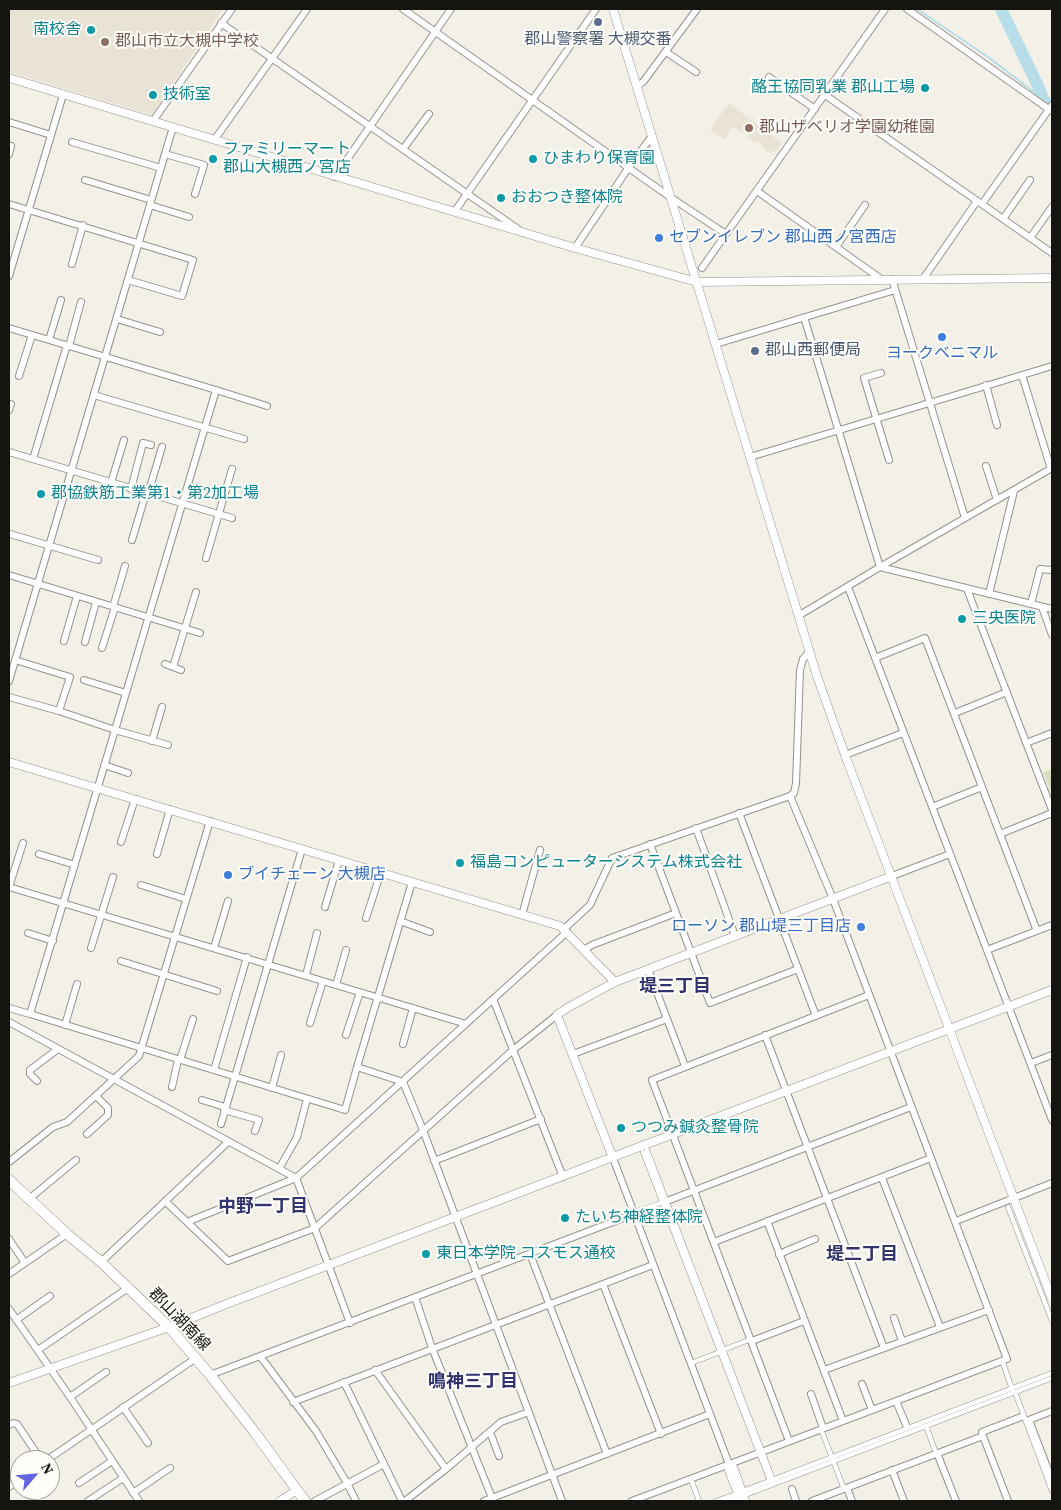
<!DOCTYPE html>
<html>
<head>
<meta charset="utf-8">
<style>
  body { margin:0 }
  #map { position:relative; width:1061px; height:1510px; overflow:hidden; background:#f3f0e8; font-family:"Source Serif 4",serif }
  canvas { display:block }
  .frame { position:absolute; inset:0; border:10px solid #151411; pointer-events:none }
  .north { position:absolute; left:10px; top:1450px; width:50px; height:50px; box-sizing:border-box; background:#fffefa; border:1px solid #a1a09d; border-radius:50%; rotate:63deg; font-size:14px; font-weight:700; line-height:20px; text-align:center; color:#151411 }
  .north::after { content:''; display:block; margin:auto; width:18px; height:22px; background:#6566df; clip-path:polygon(50% 0,100% 100%,50% 72%,0 100%) }
</style>
</head>
<body>
<div id="map">
<canvas width="1061" height="1510"></canvas>
<div class="frame"></div>
<div class="north">N</div>
</div>
<script>
const context = document.querySelector('canvas').getContext('2d');
context.lineJoin = 'round';
function paint(path, color) {
  context.fillStyle = color;
  context.fill(path, 'evenodd');
}
function toPath(rows) {
  const path = new Path2D();
  for (const r of rows) {
    path.moveTo(r[0], r[1]);
    for (let i = 2; i < r.length; i += 2) path.lineTo(r[i], r[i + 1]);
  }
  return path;
}
function stroke(path, color, width, dash) {
  context.strokeStyle = color;
  context.lineWidth = width;
  context.lineCap = dash ? 'butt' : 'round';
  context.setLineDash(dash || []);
  context.stroke(path);
}
function label(font, color, halo, rows, align = 'center') {
  context.font = font + ' "Source Serif 4","Noto Sans JP",serif';
  context.lineWidth = 4;
  context.setLineDash([]);
  context.textBaseline = 'middle';
  context.strokeStyle = halo;
  context.fillStyle = color;
  for (const [text, x, y, turn = 0] of rows) {
    context.save();
    context.translate(x, y);
    context.rotate((+turn || 0) * Math.PI / 180);
    context.textAlign = isNaN(turn) ? turn : align;
    if (halo) context.strokeText(text, 0, 0);
    context.fillText(text, 0, 0);
    context.restore();
  }
}
paint(toPath([
  [12,9,223,9,152,115,9,72,9,11],
  [729,103,782,143,775,152,772,150,770,153,762,147,763,145,757,141,756,143,747,137,749,135,744,131,742,133,733,127,724,140,710,129]
]), '#e8e3d4');
paint(toPath([
  [1052,769,1052,795,1043,772]
]), '#d8dfc0');
stroke(toPath([
  [917,9,988,57,1043,99]
]), '#b6dde8', 2);
stroke(toPath([
  [1001,9,1038,86,1043,99,1045,101]
]), '#b6dde8', 12);
const pedestrian = toPath([
  [647,1150,773,1480],
  [643,1152,770,1481],
  [1008,1207,1052,1321],
  [637,1211,656,1205,663,1202],
  [723,1350,751,1339],
  [1002,1360,1012,1389],
  [694,1362,720,1352],
  [1015,1392,1052,1491],
  [926,1426,936,1453],
  [821,1429,844,1489],
  [735,1467,747,1501],
  [727,1470,739,1501],
  [691,1479,699,1501],
  [743,1491,1052,1373],
  [745,1495,1052,1378],
  [716,1501,736,1494],
  [727,1501,737,1497]
]);
const minor = toPath([
  [403,9,670,197,726,234,885,9],
  [907,9,1050,110],
  [221,23,518,229],
  [666,52,696,72],
  [769,77,815,109],
  [637,86,643,82,697,9],
  [825,95,1052,253],
  [153,121,232,9],
  [9,122,51,135],
  [215,139,307,9],
  [72,142,161,168],
  [403,149,429,114],
  [9,154,11,146],
  [165,154,204,165,195,194],
  [335,177,451,9],
  [85,180,151,200],
  [757,191,881,279],
  [9,204,193,260,182,296,128,280],
  [982,204,1052,105],
  [150,205,189,217],
  [455,211,596,9],
  [1003,219,1030,180],
  [1030,238,1052,207],
  [836,247,865,205],
  [575,248,629,167,652,136],
  [72,264,83,225],
  [702,268,726,234],
  [9,276,63,95],
  [892,279,965,518],
  [923,279,977,201],
  [804,317,880,567,1052,609],
  [117,319,160,332],
  [9,328,216,390,115,730,59,711,9,697],
  [49,340,61,300],
  [716,344,895,290],
  [69,346,81,302],
  [881,373,864,378,889,460],
  [1022,375,1051,469],
  [19,376,32,335],
  [986,385,997,425],
  [216,390,267,406],
  [94,395,244,439],
  [9,410,11,404],
  [9,452,232,518],
  [750,457,1052,366],
  [33,459,67,345],
  [986,466,997,500],
  [111,483,124,440],
  [131,489,143,443,151,445],
  [148,494,162,447],
  [10,534,98,560],
  [132,540,146,493],
  [206,558,232,469],
  [9,575,200,633],
  [848,587,1052,1120],
  [967,589,1052,810],
  [989,594,1014,491],
  [1031,604,1040,569,1052,570],
  [113,607,125,566],
  [1042,607,1052,635],
  [798,616,880,567,1052,468],
  [64,641,77,596],
  [85,642,96,602],
  [102,648,115,607],
  [875,658,925,638,1037,931],
  [15,660,70,677,59,711],
  [165,664,181,670],
  [173,667,196,592],
  [84,680,126,693],
  [9,681,173,127],
  [955,713,1007,692],
  [152,741,162,707],
  [1026,743,1052,733],
  [168,745,115,730,30,1014,345,1110,357,1067,403,1082,423,1130,562,1501],
  [845,755,903,733],
  [104,765,128,773],
  [932,807,982,787],
  [739,813,816,1016],
  [696,828,735,936],
  [1000,834,1052,813],
  [121,842,135,799],
  [650,844,710,1003,798,969],
  [39,854,75,865],
  [157,854,170,809],
  [892,876,950,854],
  [141,885,186,899],
  [9,887,466,1024],
  [9,887,23,843],
  [325,907,339,860],
  [522,915,540,850],
  [366,918,381,872],
  [400,921,430,932],
  [564,929,590,905,612,858,790,796],
  [28,933,53,941],
  [91,948,113,877],
  [214,948,228,901],
  [584,950,592,945,676,913],
  [987,950,1052,925],
  [121,961,217,991],
  [648,969,685,1066],
  [306,975,317,933],
  [336,985,346,950],
  [493,999,563,1177],
  [9,1008,30,1014],
  [9,1022,296,1178,350,1323],
  [310,1023,323,981],
  [65,1025,77,984],
  [346,1035,360,992],
  [765,1035,884,1348],
  [403,1044,413,1008],
  [573,1054,667,1019],
  [1031,1063,1052,1055],
  [357,1067,412,882],
  [214,1070,247,957],
  [37,1081,30,1074,30,1070,58,1049],
  [172,1087,178,1060,181,1057,193,1019],
  [272,1088,281,1055],
  [202,1100,225,1107],
  [224,1110,259,1120,255,1131],
  [221,1124,302,849],
  [87,1134,108,1115,108,1108,96,1096],
  [613,1158,743,1501],
  [434,1161,541,1119],
  [9,1162,53,1127,67,1122,139,1056,210,821],
  [279,1169,297,1137,307,1099],
  [882,1178,940,1327],
  [29,1199,76,1160],
  [165,1201,228,1261,315,1228,513,1050,557,1015],
  [667,1201,911,1107],
  [767,1221,843,1421],
  [956,1221,1052,1183],
  [187,1222,296,1178,567,932],
  [9,1239,25,1263],
  [714,1242,931,1158],
  [530,1254,607,1454],
  [779,1255,786,1251,815,1239],
  [101,1262,228,1142],
  [9,1274,67,1234],
  [603,1284,661,1434],
  [415,1297,432,1348,492,1498],
  [9,1309,70,1397,139,1501],
  [894,1318,902,1341],
  [16,1320,50,1296],
  [752,1341,804,1321],
  [38,1350,128,1288],
  [260,1356,316,1431,347,1483,356,1501],
  [375,1370,446,1469],
  [824,1370,989,1310],
  [210,1375,634,1214],
  [344,1382,402,1501],
  [862,1384,872,1410],
  [811,1394,823,1428],
  [70,1397,106,1372],
  [896,1401,907,1427],
  [293,1402,653,1265],
  [123,1407,148,1443],
  [1052,1411,1029,1420,1052,1480],
  [9,1425,14,1423,17,1424,41,1460],
  [490,1432,499,1456],
  [983,1436,982,1432,1021,1417],
  [789,1441,652,1080,869,995],
  [937,1453,956,1501],
  [47,1460,196,1358],
  [892,1470,904,1501],
  [79,1483,112,1461],
  [9,1487,20,1479],
  [847,1488,852,1501],
  [792,1489,796,1501],
  [133,1493,170,1468],
  [88,1501,123,1478],
  [315,1501,384,1464],
  [405,1501,446,1469,501,1422,529,1412],
  [484,1501,710,1414],
  [632,1501,1007,1359,833,899,790,796,794,793,796,783,800,670,803,659,809,652],
  [812,1501,983,1436,1008,1501]
]);
const tertiary = toPath([
  [613,9,817,676,845,755,1052,1299],
  [9,78,575,248,697,282,1052,278],
  [9,762,560,926,615,982],
  [613,1158,557,1015,567,1008,615,982,892,876],
  [9,1383,169,1327,229,1303,1052,990],
  [280,1501,297,1490]
]);
const primary = toPath([
  [9,1180,67,1234,101,1262,169,1327,210,1375,253,1430,305,1501]
]);
stroke(pedestrian, '#95938c', 5.5);
stroke(minor, '#95938c', 8);
stroke(tertiary, '#95938c', 9);
stroke(primary, '#95938c', 11);
stroke(pedestrian, '#fff', 4.5);
stroke(minor, '#fff', 6);
stroke(tertiary, '#fff', 8);
stroke(primary, '#fff', 10);
for (const [x, y, r, color] of [
  [598,22,5,"#5c6f8a"],
  [91,30,5,"#0f9aa8"],
  [105,42,5,"#8d6e63"],
  [925,88,5,"#0f9aa8"],
  [153,95,5,"#0f9aa8"],
  [749,128,5,"#8d6e63"],
  [213,159,5,"#0f9aa8"],
  [533,159,5,"#0f9aa8"],
  [501,198,5,"#0f9aa8"],
  [659,238,5,"#3f7fe0"],
  [942,337,5,"#3f7fe0"],
  [755,351,5,"#5c6f8a"],
  [41,494,5,"#0f9aa8"],
  [962,619,5,"#0f9aa8"],
  [460,863,5,"#0f9aa8"],
  [228,875,5,"#3f7fe0"],
  [861,927,5,"#3f7fe0"],
  [621,1128,5,"#0f9aa8"],
  [565,1218,5,"#0f9aa8"],
  [426,1254,5,"#0f9aa8"]
]) {
  const dot = new Path2D();
  dot.arc(x, y, r, 0, 2 * Math.PI);
  context.fillStyle = color;
  context.fill(dot);
  stroke(dot, '#fffefa', 2);
}
label('16px', '#0d838f', '#fffefa', [
  ["南校舎",81,30,"right"],
  ["酪王協同乳業 郡山工場",915,88,"right"],
  ["技術室",163,95],
  ["ファミリーマート",223,150],
  ["郡山大槻西ノ宮店",223,168],
  ["ひまわり保育園",543,159],
  ["おおつき整体院",511,198],
  ["郡協鉄筋工業第1・第2加工場",51,494],
  ["三央医院",972,619],
  ["福島コンピューターシステム株式会社",470,863],
  ["つつみ鍼灸整骨院",631,1128],
  ["たいち神経整体院",575,1218],
  ["東日本学院 コスモス通校",436,1254]
], 'left');
label('16px', '#4e5e75', '#fffefa', [
  ["郡山警察署 大槻交番",598,40],
  ["郡山西郵便局",765,351,"left"]
]);
label('16px', '#785e54', '#fffefa', [
  ["郡山市立大槻中学校",115,42],
  ["郡山ザベリオ学園幼稚園",759,128]
], 'left');
label('16px', '#366cbe', '#fffefa', [
  ["セブンイレブン 郡山西ノ宮西店",669,238],
  ["ヨークベニマル",942,354,"center"],
  ["ブイチェーン 大槻店",238,875],
  ["ローソン 郡山堤三丁目店",851,927,"right"]
], 'left');
label('16px', '#151411', '#fffefa', [
  ["郡山湖南線",179,1320,46]
]);
label('bold 18px', '#32346f', '#fffefa', [
  ["堤三丁目",675,987],
  ["中野一丁目",263,1207],
  ["堤二丁目",862,1255],
  ["鳴神三丁目",473,1382]
]);
</script>
</body>
</html>
